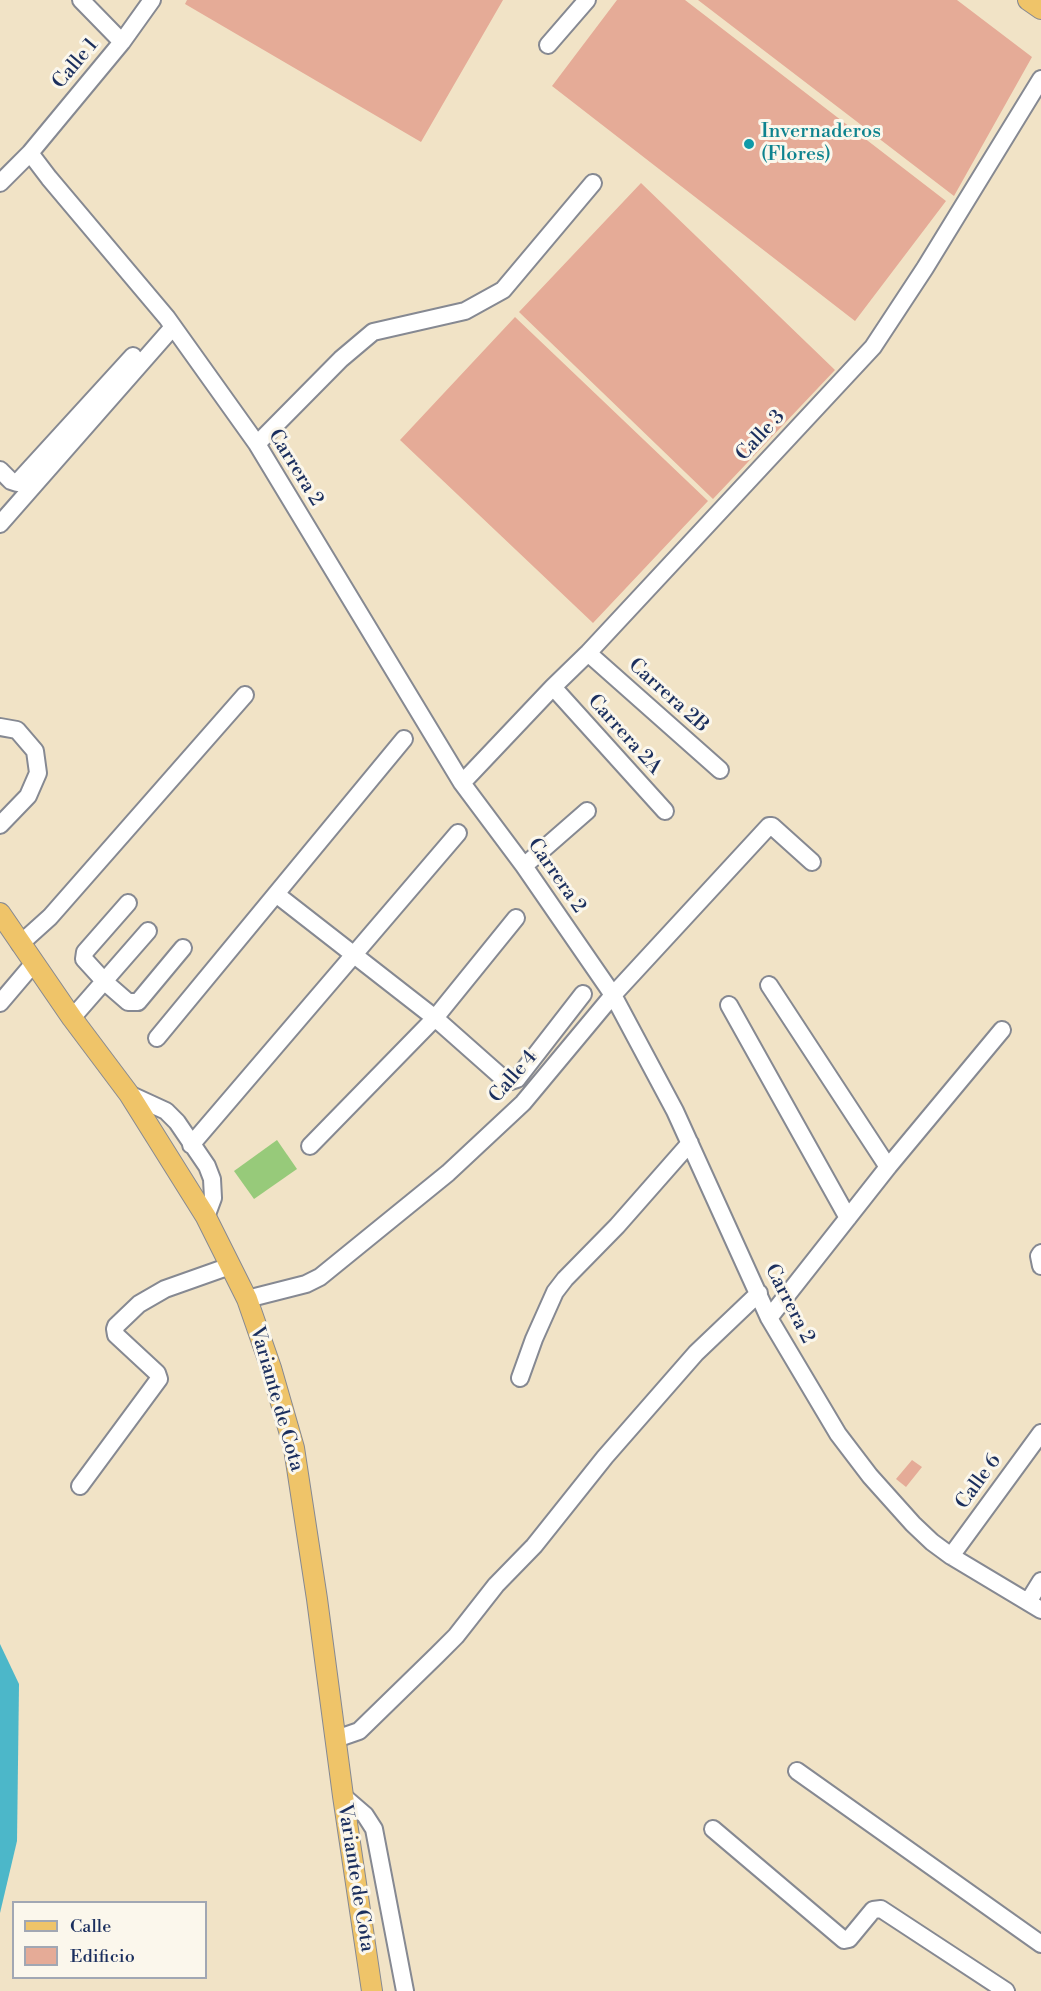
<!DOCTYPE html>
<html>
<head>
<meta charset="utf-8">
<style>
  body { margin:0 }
  #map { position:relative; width:1041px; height:1991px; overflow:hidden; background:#f1e3c6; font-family:"Libre Bodoni",serif }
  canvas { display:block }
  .legend { position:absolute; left:12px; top:1901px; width:195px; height:78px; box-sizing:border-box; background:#fbf7ec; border:2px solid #a1a7b3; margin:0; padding:8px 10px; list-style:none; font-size:18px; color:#1b2f5e }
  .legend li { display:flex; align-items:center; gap:12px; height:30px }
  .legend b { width:30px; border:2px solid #a1a7b3 }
</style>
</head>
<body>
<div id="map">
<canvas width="1041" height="1991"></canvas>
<ul class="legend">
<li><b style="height:8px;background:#efc469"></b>Calle</li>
<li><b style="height:16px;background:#e5ab97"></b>Edificio</li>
</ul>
</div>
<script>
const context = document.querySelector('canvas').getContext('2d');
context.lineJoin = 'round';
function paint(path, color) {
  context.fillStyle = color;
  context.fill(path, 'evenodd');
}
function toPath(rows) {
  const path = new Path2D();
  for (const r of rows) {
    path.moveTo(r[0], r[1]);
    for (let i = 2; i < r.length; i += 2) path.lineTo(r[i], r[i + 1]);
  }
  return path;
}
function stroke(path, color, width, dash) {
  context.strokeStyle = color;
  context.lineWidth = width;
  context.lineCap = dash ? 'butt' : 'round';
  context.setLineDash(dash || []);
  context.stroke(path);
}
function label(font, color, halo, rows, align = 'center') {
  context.font = font + ' "Libre Bodoni",serif';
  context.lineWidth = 6;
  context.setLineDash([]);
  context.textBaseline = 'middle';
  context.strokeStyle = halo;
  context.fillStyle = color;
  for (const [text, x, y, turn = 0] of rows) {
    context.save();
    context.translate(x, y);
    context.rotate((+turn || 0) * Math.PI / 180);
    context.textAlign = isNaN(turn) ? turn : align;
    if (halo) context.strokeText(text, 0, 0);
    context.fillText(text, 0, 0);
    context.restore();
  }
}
paint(toPath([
  [277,1140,297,1169,254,1199,234,1171]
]), '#97ca7a');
paint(toPath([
  [0,1644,19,1684,17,1841,0,1913]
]), '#4cb7c9');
paint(toPath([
  [187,0,503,0,421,142,185,4],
  [617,0,685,0,946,201,855,321,552,86],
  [698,0,957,0,1032,57,954,196],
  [641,183,835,370,713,499,519,312],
  [515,317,708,501,593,623,400,440],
  [912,1460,922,1467,906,1487,896,1479]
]), '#e5ab97');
const minor = toPath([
  [81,0,122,42],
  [548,45,587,0],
  [30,153,49,178,167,318,257,444,462,783,524,866,613,995,675,1111,769,1318,838,1434,870,1476,913,1524,932,1542,951,1556,1041,1610],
  [0,183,30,153,122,42,152,0],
  [257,444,341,359,373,332,465,311,503,290,593,183],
  [0,470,11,481,17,483,133,356],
  [0,524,173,327],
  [588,653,720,770],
  [553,687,665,811],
  [0,727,17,730,35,751,38,773,28,796,0,825],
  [462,783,553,687,588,653,873,347,925,268,1041,79],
  [524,866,587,811],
  [276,894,435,1018,505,1080,511,1081,517,1079,583,994],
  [128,903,85,952,84,959,105,982,128,1002,138,1002,183,948],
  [20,944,50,917,245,695],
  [769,985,888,1167],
  [0,1003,34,963],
  [729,1005,848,1218],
  [72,1018,148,931],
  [157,1038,404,739],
  [129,1094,166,1111,177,1122,207,1166,212,1179,213,1198,206,1217],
  [191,1145,458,833],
  [310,1146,435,1018,516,918],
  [1041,1253,1039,1256,1041,1266],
  [247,1299,306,1284,320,1277,448,1173,523,1103,613,995,769,826,772,826,812,862],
  [769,1318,888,1167,1002,1030],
  [520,1378,534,1339,555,1292,565,1279,617,1226,690,1143],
  [80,1486,159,1379,157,1373,116,1335,115,1329,116,1326,139,1304,165,1289,230,1266],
  [951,1556,1041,1433],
  [1028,1602,1041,1581],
  [336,1739,359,1731,437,1655,456,1636,496,1585,534,1546,605,1457,696,1353,759,1293],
  [797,1771,1041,1944],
  [343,1796,365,1815,374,1829,405,1991],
  [713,1829,844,1940,849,1939,873,1910,881,1909,1006,1991]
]);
const major = toPath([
  [1028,0,1041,9],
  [0,913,72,1018,129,1094,206,1217,247,1299,271,1368,294,1448,317,1599,343,1796,372,1991]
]);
stroke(minor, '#868992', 20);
stroke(major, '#868992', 22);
stroke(minor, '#fff', 16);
stroke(major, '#efc469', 20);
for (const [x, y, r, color] of [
  [749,144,6,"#0f9aa8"]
]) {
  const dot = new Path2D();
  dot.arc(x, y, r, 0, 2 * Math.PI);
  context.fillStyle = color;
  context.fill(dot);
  stroke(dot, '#fbf7ec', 2);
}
label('20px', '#1b2f5e', '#fbf7ec', [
  ["Calle 1",76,64,-50],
  ["Calle 3",761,436,-47],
  ["Carrera 2",295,468,58],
  ["Carrera 2B",668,696,42],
  ["Carrera 2A",624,735,48],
  ["Carrera 2",556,876,55],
  ["Calle 4",514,1077,-49],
  ["Carrera 2",789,1304,63],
  ["Variante de Cota",276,1399,74],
  ["Calle 6",979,1482,-54],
  ["Variante de Cota",355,1878,81]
]);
label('20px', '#0d838f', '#fbf7ec', [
  ["Invernaderos",761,132],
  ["(Flores)",761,155]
], 'left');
</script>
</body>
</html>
